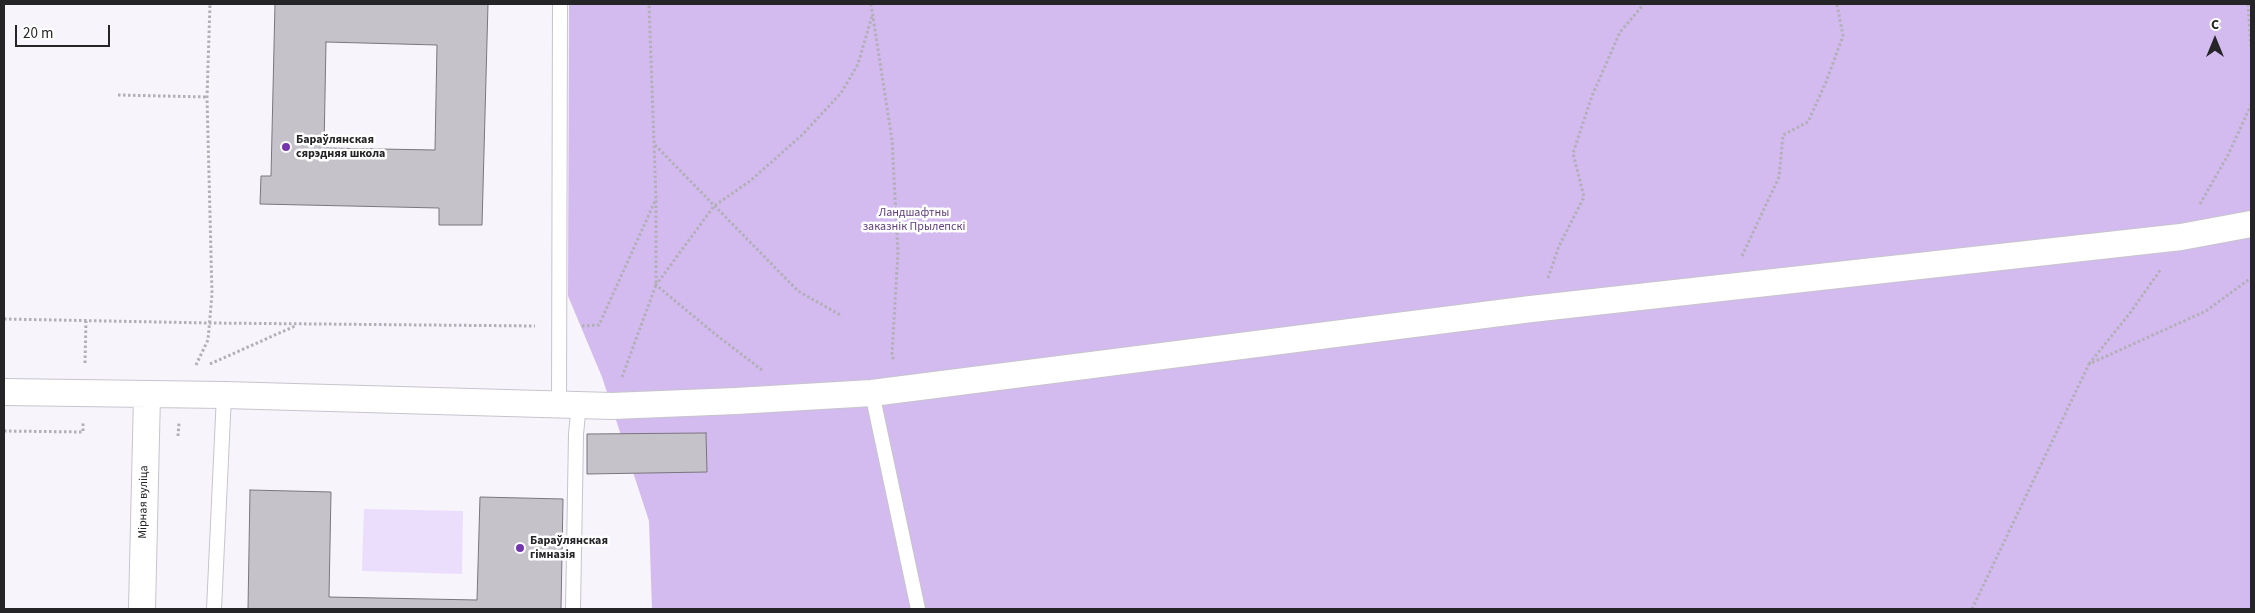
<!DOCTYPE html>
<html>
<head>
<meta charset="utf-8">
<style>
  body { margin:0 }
  #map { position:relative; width:2255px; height:613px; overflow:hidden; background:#f7f4fc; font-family:"Source Sans 3",sans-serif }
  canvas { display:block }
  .frame { position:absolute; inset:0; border:5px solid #252427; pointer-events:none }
  .north { position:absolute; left:2190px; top:15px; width:50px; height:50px; -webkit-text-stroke:4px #fff; paint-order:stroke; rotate:0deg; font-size:14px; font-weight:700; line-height:20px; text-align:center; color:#252427 }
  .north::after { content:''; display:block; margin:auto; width:18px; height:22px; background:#252427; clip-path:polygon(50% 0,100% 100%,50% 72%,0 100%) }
  .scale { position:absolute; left:15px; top:25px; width:95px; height:22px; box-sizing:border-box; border:2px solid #252427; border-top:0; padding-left:6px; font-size:15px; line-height:18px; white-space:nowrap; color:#252427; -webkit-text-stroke:4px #fff; paint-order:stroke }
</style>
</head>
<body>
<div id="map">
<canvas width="2255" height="613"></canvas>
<div class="frame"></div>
<div class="north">С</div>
<div class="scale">20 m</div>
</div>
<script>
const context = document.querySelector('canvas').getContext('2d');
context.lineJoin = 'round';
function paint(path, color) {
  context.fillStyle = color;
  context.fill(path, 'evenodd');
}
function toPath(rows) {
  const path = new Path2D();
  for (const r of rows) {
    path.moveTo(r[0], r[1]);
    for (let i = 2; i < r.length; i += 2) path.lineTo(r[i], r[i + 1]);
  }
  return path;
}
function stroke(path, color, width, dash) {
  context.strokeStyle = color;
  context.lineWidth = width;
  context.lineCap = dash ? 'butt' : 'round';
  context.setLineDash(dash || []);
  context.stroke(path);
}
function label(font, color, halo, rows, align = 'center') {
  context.font = font + ' "Source Sans 3",sans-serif';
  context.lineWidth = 5;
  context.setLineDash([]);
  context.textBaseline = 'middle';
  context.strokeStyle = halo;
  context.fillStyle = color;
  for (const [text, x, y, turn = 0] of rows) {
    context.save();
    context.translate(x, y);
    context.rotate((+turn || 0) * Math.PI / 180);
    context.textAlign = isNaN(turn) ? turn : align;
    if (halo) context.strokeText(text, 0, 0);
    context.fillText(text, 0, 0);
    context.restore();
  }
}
paint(toPath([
  [364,509,463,511,462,574,362,571]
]), '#ebdefc');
paint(toPath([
  [569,4,2251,4,2251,609,652,609,649,521,602,377,568,296]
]), '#d3bbf0');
const building = toPath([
  [275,4,488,4,482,225,439,225,439,208,260,204,261,176,271,176,275,4],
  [326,42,437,45,435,150,324,148,326,42],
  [706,433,707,472,587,474,587,434,706,433],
  [250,490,331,492,329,597,477,600,480,497,563,499,561,609,248,609,250,490]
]);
paint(building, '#c6c2ca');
stroke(building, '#79767d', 1);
const service = toPath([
  [872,393,918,609],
  [559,404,560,4],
  [214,609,224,395],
  [573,609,576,434,579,404]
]);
const minor = toPath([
  [4,392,224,395,612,406,736,401,872,393,1531,309,2181,237,2251,224],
  [142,609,147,395]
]);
stroke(service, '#c7c4cc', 16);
stroke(minor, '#c7c4cc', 28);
stroke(toPath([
  [871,4,892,140,898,252,892,354,894,362],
  [2248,4,2251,49],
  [118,95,207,97],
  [655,145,798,291,842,316],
  [2200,204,2228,155,2251,105],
  [1742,256,1779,177,1783,135,1808,122,1826,82,1843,36,1837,4],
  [1548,278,1559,246,1584,197,1573,153,1592,96,1620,32,1644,4],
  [4,319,210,323,535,326],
  [582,326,599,325,656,199],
  [85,363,86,321],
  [210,364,295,326],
  [2089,364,2130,313,2161,269],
  [196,365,208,340,212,294,207,97,210,4],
  [762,370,715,334,656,285,714,206,750,181,802,135,841,93,858,64,872,16],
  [622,377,656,285,656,199,649,4],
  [4,431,83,432,83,422],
  [178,436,179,423],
  [1972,609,2089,364,2206,311,2251,278]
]), '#b2b0b6', 3, [2.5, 2.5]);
stroke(service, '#fff', 14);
stroke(minor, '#fff', 26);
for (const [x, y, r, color] of [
  [286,147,5,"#7536ab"],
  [520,548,5,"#7536ab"]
]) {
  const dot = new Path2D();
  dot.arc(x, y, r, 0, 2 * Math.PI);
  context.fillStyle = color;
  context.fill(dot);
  stroke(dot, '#fff', 2);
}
label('bold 12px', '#252427', '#fff', [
  ["Бараўлянская",296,140],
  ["сярэдняя школа",296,154],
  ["Бараўлянская",530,541],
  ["гімназія",530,555]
], 'left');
label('12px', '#624183', '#fff', [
  ["Ландшафтны",914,213],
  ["заказнік Прылепскі",914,227]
]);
label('12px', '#252427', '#fff', [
  ["Мірная вуліца",144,502,-89]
]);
</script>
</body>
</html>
